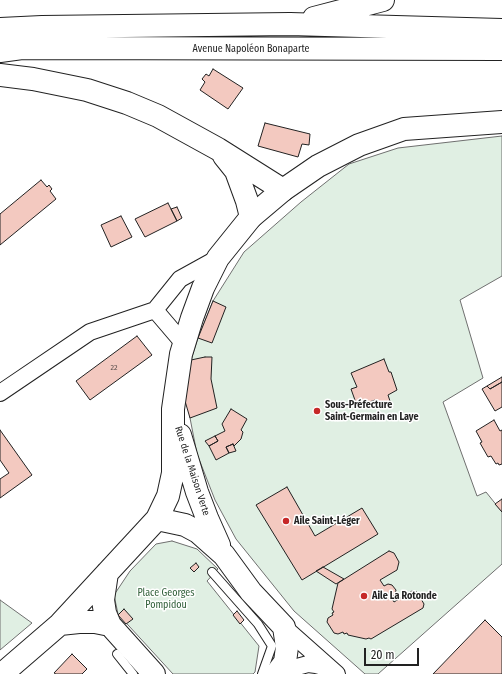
<!DOCTYPE html>
<html>
<head>
<meta charset="utf-8">
<style>
  body { margin:0 }
  #map { position:relative; width:502px; height:674px; overflow:hidden; background:#fff; font-family:"Fira Sans Condensed",sans-serif }
  canvas { display:block }
  .scale { position:absolute; left:364px; top:648px; width:55px; height:18px; box-sizing:border-box; border:2px solid #222; border-top:0; padding-left:5px; font-size:12px; line-height:14px; white-space:nowrap; color:#222; -webkit-text-stroke:3px #fff; paint-order:stroke }
</style>
</head>
<body>
<div id="map">
<canvas width="502" height="674"></canvas>
<div class="scale">20 m</div>
</div>
<script>
const context = document.querySelector('canvas').getContext('2d');
context.lineJoin = 'round';
function paint(path, color) {
  context.fillStyle = color;
  context.fill(path, 'evenodd');
}
function toPath(rows) {
  const path = new Path2D();
  for (const r of rows) {
    path.moveTo(r[0], r[1]);
    for (let i = 2; i < r.length; i += 2) path.lineTo(r[i], r[i + 1]);
  }
  return path;
}
function stroke(path, color, width, dash) {
  context.strokeStyle = color;
  context.lineWidth = width;
  context.lineCap = dash ? 'butt' : 'round';
  context.setLineDash(dash || []);
  context.stroke(path);
}
function label(font, color, halo, rows, align = 'center') {
  context.font = font + ' "Fira Sans Condensed",sans-serif';
  context.lineWidth = 3;
  context.setLineDash([]);
  context.textBaseline = 'middle';
  context.strokeStyle = halo;
  context.fillStyle = color;
  for (const [text, x, y, turn = 0] of rows) {
    context.save();
    context.translate(x, y);
    context.rotate((+turn || 0) * Math.PI / 180);
    context.textAlign = isNaN(turn) ? turn : align;
    if (halo) context.strokeText(text, 0, 0);
    context.fillText(text, 0, 0);
    context.restore();
  }
}
const green = toPath([
  [502,136,502,276,460,300,483,378,443,402,477,496,486,492,502,512,502,564,378,674,365,674,294,611,236,539,215,500,197,454,190,418,191,360,198,338,213,301,244,252,301,202,349,164,398,148,502,136],
  [172,541,197,549,218,569,207,581,259,646,255,672,253,674,173,674,118,614,114,595,130,571,156,544,172,541],
  [0,600,32,623,0,650,0,600]
]);
paint(green, '#e0efe3');
stroke(green, '#6f6f6f', 1);
const building = toPath([
  [213,69,243,88,228,109,200,90,205,82,202,79,206,74,209,76,213,69],
  [265,123,310,134,309,145,302,144,298,157,258,146,265,123],
  [41,180,47,187,49,185,52,189,50,191,56,199,0,245,0,214,41,180],
  [168,203,177,221,145,237,135,219,168,203],
  [177,207,182,218,177,221,171,209,177,207],
  [121,216,132,237,111,247,101,225,121,216],
  [213,301,226,307,212,343,198,338,213,301],
  [137,336,152,355,90,400,76,381,137,336],
  [205,357,212,357,211,379,217,408,190,418,185,401,191,360,205,357],
  [384,359,389,372,391,372,397,390,388,395,390,401,378,406,375,400,364,404,362,401,356,403,351,389,357,387,351,373,384,359],
  [502,377,502,382,490,389,487,386,502,377],
  [502,382,502,407,495,411,482,389,487,386,490,389,502,382],
  [231,409,247,419,241,430,243,432,241,439,234,446,233,444,226,447,229,453,216,460,209,446,218,441,215,436,225,431,222,424,231,409],
  [494,420,500,431,502,430,502,464,499,465,498,463,496,464,491,456,488,457,480,443,482,442,476,431,494,420],
  [0,430,32,475,0,498,0,479,9,473,0,460,0,430],
  [215,436,218,441,209,446,205,441,215,436],
  [233,444,236,451,229,453,226,447,233,444],
  [287,487,315,536,362,508,378,534,302,580,256,505,287,487],
  [502,499,502,512,495,504,502,499],
  [389,551,394,553,399,562,397,570,380,580,384,586,388,584,392,585,396,590,395,595,391,597,394,602,412,591,417,592,424,604,423,608,371,639,369,638,366,639,348,635,347,633,344,634,343,632,338,634,334,633,327,622,328,618,333,615,332,613,334,612,332,609,338,583,389,551],
  [196,563,199,567,194,572,190,568,196,563],
  [323,567,344,579,336,584,316,571,323,567],
  [124,609,133,619,126,624,118,615,124,609],
  [237,611,244,620,240,624,233,615,237,611],
  [485,620,502,637,502,674,433,674,485,620],
  [72,654,87,669,82,674,56,674,54,673,72,654]
]);
paint(building, '#f3c9c0');
stroke(building, '#222', 1);
const lane = toPath([
  [212,572,258,624,272,646,262,674],
  [117,654,133,674]
]);
const street = toPath([
  [155,310,184,344],
  [0,393,90,332,155,310,180,279,218,258],
  [284,627,337,674],
  [285,674,297,667,308,664,316,665,330,669]
]);
const secondary = toPath([
  [180,435,197,492,207,518,219,545],
  [157,519,185,525,198,532,224,555,251,592,284,627,287,647,285,662,276,674],
  [107,573,103,600,105,613,110,625,154,674],
  [60,624,79,622,95,622,110,625],
  [2,674,60,624,157,519,168,496,173,473,173,409,181,354,192,318,203,288,218,258,251,217,283,190,318,166,359,145,404,129,502,122]
]);
const primary = toPath([
  [314,18,383,0],
  [0,29,42,27,290,24,502,30],
  [0,51,22,48,502,49],
  [0,75,33,79,87,90,127,103,158,116,218,149,283,190],
  [224,156,236,171,247,201,251,217]
]);
stroke(lane, '#222', 10);
stroke(street, '#222', 18);
stroke(secondary, '#222', 24);
stroke(primary, '#222', 24);
stroke(lane, '#fff', 8);
stroke(street, '#fff', 16);
stroke(secondary, '#fff', 22);
stroke(primary, '#fff', 22);
for (const [x, y, r, color] of [
  [317,411,4,"#c62828"],
  [286,521,4,"#c62828"],
  [364,596,4,"#c62828"]
]) {
  const dot = new Path2D();
  dot.arc(x, y, r, 0, 2 * Math.PI);
  context.fillStyle = color;
  context.fill(dot);
  stroke(dot, '#fff', 1.5);
}
label('8px', '#564c4a', null, [
  ["22",114,368]
]);
label('10px', '#222', '#fff', [
  ["Avenue Napoléon Bonaparte",251,49],
  ["Rue de la Maison Verte",192,471,72]
]);
label('bold 10px', '#222', '#fff', [
  ["Sous-Préfecture",325,405],
  ["Saint-Germain en Laye",325,417],
  ["Aile Saint-Léger",294,521],
  ["Aile La Rotonde",372,596]
], 'left');
label('10px', '#2f5e38', '#fff', [
  ["Place Georges",166,593],
  ["Pompidou",166,605]
]);
</script>
</body>
</html>
